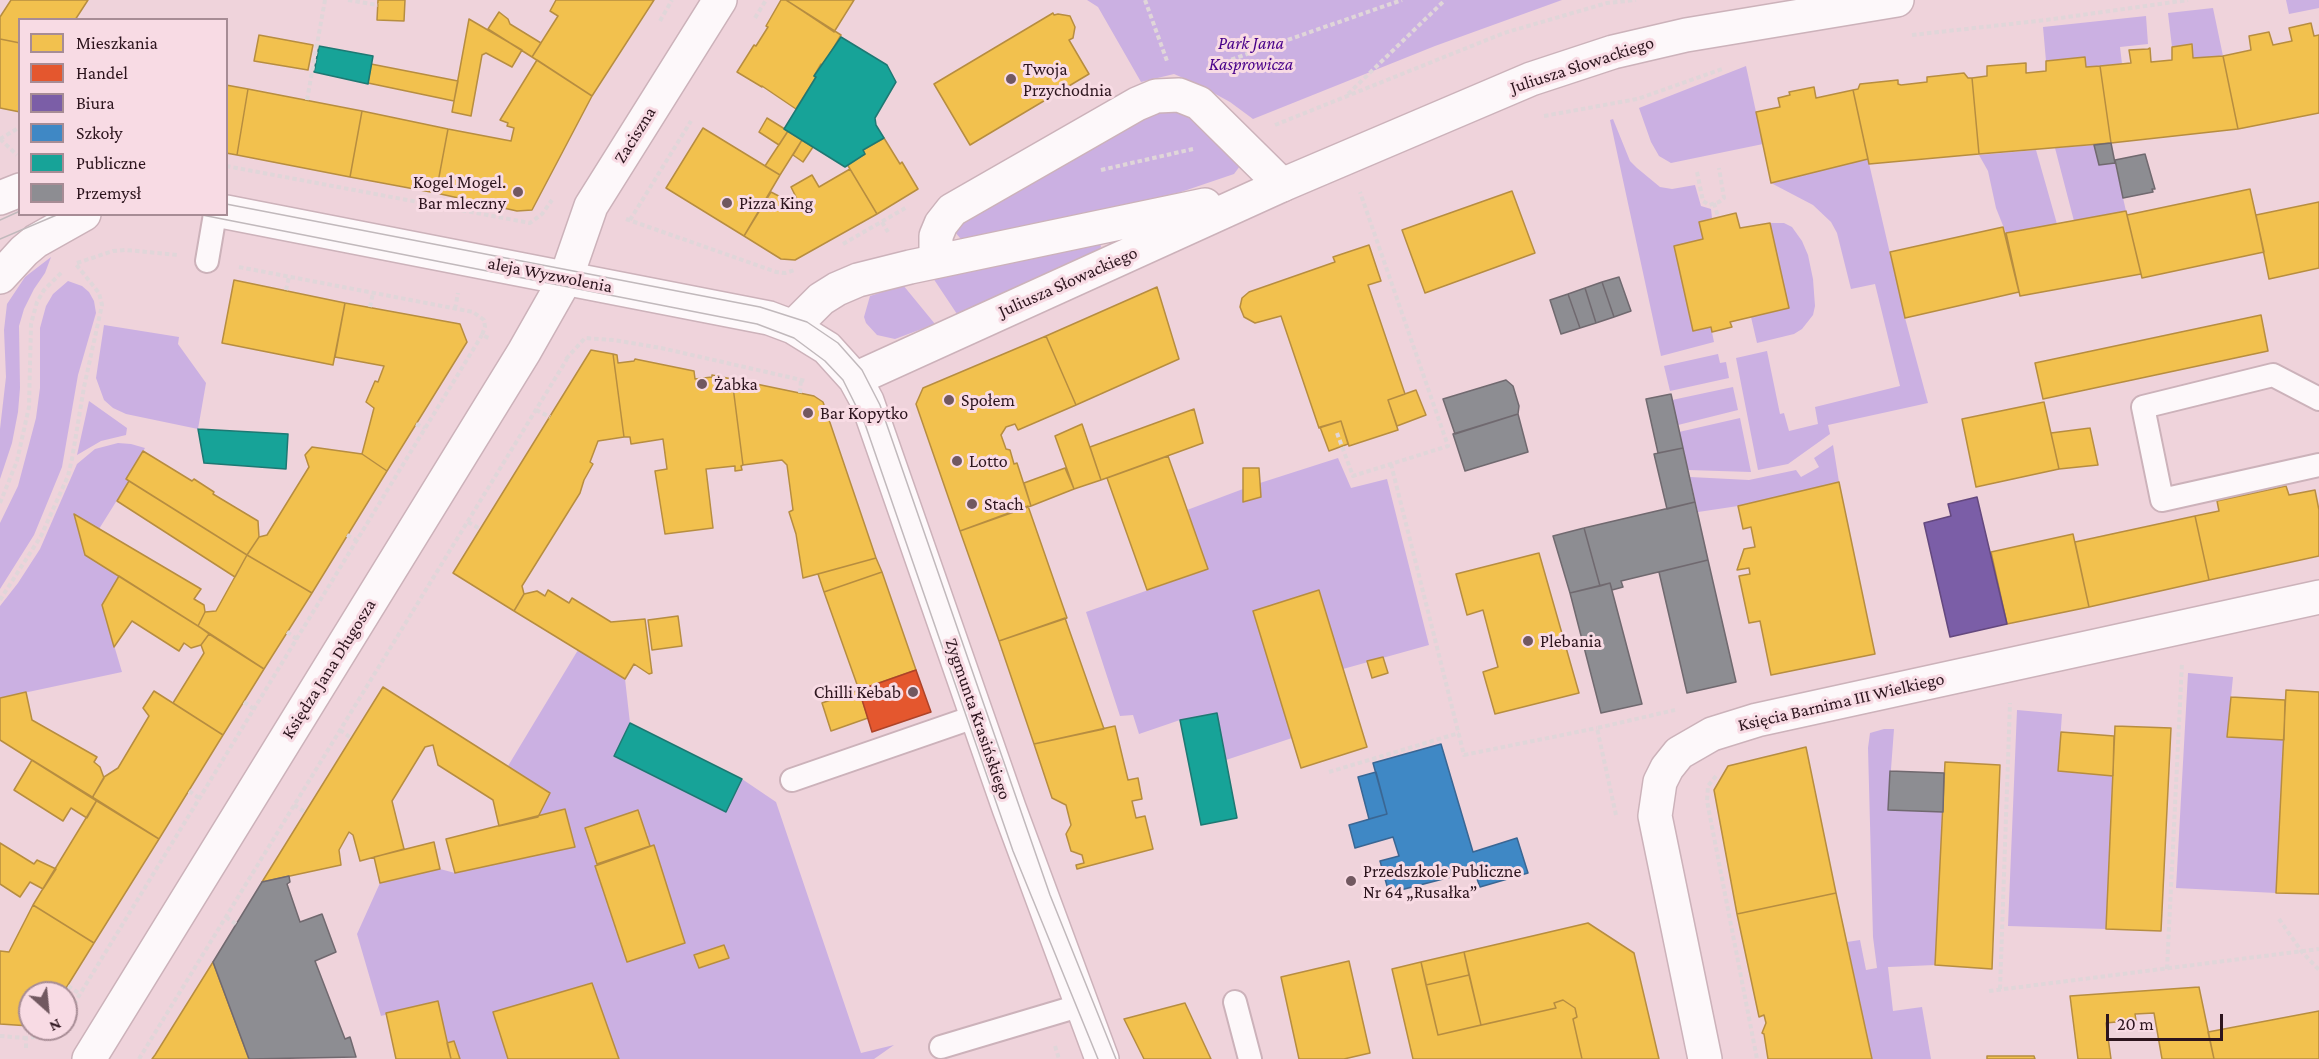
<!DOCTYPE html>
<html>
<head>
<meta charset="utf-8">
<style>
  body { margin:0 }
  #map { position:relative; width:2319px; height:1059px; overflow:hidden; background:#efd3db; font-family:"Crimson Pro",serif }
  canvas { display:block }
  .legend { position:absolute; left:18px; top:18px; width:210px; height:198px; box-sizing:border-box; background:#f8dbe4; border:2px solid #a78c95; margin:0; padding:8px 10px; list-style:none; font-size:18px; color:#2d151e }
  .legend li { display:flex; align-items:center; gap:12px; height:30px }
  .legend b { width:30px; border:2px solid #a78c95 }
  .north { position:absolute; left:18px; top:981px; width:60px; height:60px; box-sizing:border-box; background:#f8dbe4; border:2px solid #a78c95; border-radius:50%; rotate:153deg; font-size:16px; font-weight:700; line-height:24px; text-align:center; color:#2d151e }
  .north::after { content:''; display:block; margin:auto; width:21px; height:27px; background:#715860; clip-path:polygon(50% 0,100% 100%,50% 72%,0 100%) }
  .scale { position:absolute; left:2106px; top:1014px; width:117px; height:27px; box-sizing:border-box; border:3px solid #2d151e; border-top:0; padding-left:8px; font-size:18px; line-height:21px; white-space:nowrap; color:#2d151e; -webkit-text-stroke:4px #f8dbe4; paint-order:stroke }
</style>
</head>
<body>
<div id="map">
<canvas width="2319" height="1059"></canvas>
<ul class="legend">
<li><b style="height:16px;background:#f2c14e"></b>Mieszkania</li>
<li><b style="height:16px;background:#e4572e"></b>Handel</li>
<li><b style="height:16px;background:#7b5ea7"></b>Biura</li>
<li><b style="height:16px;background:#3f88c5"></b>Szkoły</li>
<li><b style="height:16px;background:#17a398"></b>Publiczne</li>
<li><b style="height:16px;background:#8d8d92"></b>Przemysł</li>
</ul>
<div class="north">N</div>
<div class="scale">20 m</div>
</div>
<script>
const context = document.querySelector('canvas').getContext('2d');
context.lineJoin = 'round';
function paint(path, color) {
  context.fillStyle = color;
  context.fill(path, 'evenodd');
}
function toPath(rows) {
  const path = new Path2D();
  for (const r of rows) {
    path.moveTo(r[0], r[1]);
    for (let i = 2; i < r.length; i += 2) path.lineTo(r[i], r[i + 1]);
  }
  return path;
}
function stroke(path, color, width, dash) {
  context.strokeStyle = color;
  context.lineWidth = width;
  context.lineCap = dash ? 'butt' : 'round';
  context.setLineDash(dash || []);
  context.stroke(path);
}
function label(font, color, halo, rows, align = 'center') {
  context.font = font + ' "Crimson Pro",serif';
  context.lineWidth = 6;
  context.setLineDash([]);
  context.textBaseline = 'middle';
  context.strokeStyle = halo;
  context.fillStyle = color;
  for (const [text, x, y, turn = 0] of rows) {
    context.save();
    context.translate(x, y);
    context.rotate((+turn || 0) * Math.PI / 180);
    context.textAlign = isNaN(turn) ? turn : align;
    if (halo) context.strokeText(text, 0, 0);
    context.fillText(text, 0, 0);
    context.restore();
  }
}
paint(toPath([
  [1087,0,1562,0,1435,46,1253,119,1230,102,1199,85,1174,74,1141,82,1098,7],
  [2286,0,2319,0,2319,8,2289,14],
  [2213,8,2223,56,2193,58,2192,44,2172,47,2168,13],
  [2146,16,2148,44,2120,47,2122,64,2086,67,2085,57,2046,61,2043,27],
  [1746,66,1763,144,1671,163,1659,156,1651,142,1639,108],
  [1179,106,1240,166,1234,174,1178,193,965,239,960,238,955,232,955,225,1139,114],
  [1613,119,1630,161,1637,168,1660,187,1672,189,1695,185,1701,206,1711,209,1712,218,1699,222,1703,239,1674,246,1693,330,1711,327,1714,342,1661,356,1610,120],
  [2094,145,2099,165,2115,163,2126,211,2074,221,2055,148],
  [2036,150,2057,224,2006,233,1996,208,1988,171,1979,155],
  [1868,159,1905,318,1928,403,1828,425,1830,434,1788,464,1758,470,1736,358,1767,351,1780,414,1784,413,1789,431,1818,424,1815,407,1900,386,1875,284,1851,289,1837,233,1831,222,1813,205,1771,183],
  [1770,223,1784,223,1792,227,1802,241,1808,255,1813,279,1815,306,1813,315,1802,329,1794,334,1757,343,1751,317,1789,308],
  [1099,243,1101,246,1099,252,957,314,933,278],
  [51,257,45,273,34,289,24,309,19,326,20,388,18,412,12,443,0,479,0,429,6,377,4,330,7,304,25,277],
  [68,281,82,286,89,292,94,301,96,313,78,375,62,467,34,535,0,589,0,523,18,486,36,418,40,388,40,328,46,306,53,294],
  [903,285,935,324,895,339,877,335,866,323,864,317,870,296],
  [104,325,179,337,178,344,206,383,198,429,126,414,113,408,104,400,96,378],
  [1718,354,1720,363,1726,362,1729,378,1670,391,1664,366],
  [1733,387,1738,410,1678,425,1672,400],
  [89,401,127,428,126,435,101,441,77,455],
  [1740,418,1751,472,1688,470,1679,432],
  [118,443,131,444,145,448,126,479,129,481,99,529,74,515,85,555,119,576,102,605,122,672,0,698,0,606,18,583,40,549,77,464,95,449],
  [1833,445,1839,482,1738,506,1698,512,1690,477,1749,480,1796,470,1801,477,1819,467,1814,458],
  [1338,458,1351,488,1387,479,1429,645,1343,669,1319,590,1253,611,1292,738,1226,760,1180,720,1139,734,1133,715,1120,716,1086,612,1208,569,1187,510,1243,489,1244,502,1260,497,1260,483],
  [578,650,625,679,630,723,614,756,726,812,742,779,776,802,861,1053,894,1045,874,1059,619,1059,592,983,494,1012,508,1059,460,1059,454,1041,447,1043,438,1001,381,1016,357,934,380,883,440,869,455,873,575,847,565,810,538,817,550,793,508,766],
  [638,810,650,846,654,845,685,943,627,962,595,866,597,864,585,828],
  [2188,673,2233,677,2227,737,2284,740,2276,893,2176,888],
  [2017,710,2062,714,2058,771,2113,776,2106,929,2008,926],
  [1884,729,1894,729,1888,809,1943,812,1935,965,1888,967,1893,1011,1922,1007,1931,1059,1872,1059,1847,942,1860,940,1866,970,1877,968,1873,937,1868,748,1870,733]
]), '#cbb0e2');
const homes = toPath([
  [11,0,88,0,75,20,20,20,20,43,0,39,0,17,11,0],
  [378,0,405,0,404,21,377,20,378,0],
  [556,0,654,0,592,96,532,57,558,16,550,11,556,0],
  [781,0,786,0,841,35,823,66,821,64,814,76,816,77,796,109,762,86,762,87,737,72,754,45,756,46,768,27,766,26,781,0],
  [786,0,854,0,834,32,786,0],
  [499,12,508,19,510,24,541,43,532,57,488,29,499,12],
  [1053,13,1054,15,1058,14,1070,16,1075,27,1073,38,1069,40,1089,74,970,145,934,84,1053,13],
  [469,19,522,50,512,67,486,53,482,55,471,116,452,112,469,19],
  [2311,23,2314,36,2319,35,2319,113,2238,129,2223,56,2251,50,2249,36,2269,32,2273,45,2292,41,2289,28,2311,23],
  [259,35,313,45,308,70,254,61,259,35],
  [0,39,20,43,20,112,0,108,0,39],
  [2192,44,2193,58,2223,56,2238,129,2111,143,2100,66,2131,63,2129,50,2148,49,2150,48,2151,62,2172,60,2172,47,2192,44],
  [2085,57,2086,67,2100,66,2111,143,1979,154,1972,78,1987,76,1987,66,2026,63,2026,73,2046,71,2046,61,2085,57],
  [537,60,592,96,532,210,517,211,436,193,448,129,511,141,514,128,507,126,508,123,500,120,537,60],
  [371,64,458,81,454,101,368,83,371,64],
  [1964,73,1968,78,1972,78,1979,154,1869,164,1853,90,1858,89,1860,84,1898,80,1898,84,1901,85,1927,82,1927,77,1964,73],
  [226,85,248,89,237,155,226,153,226,85],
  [1814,87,1816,98,1853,90,1868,159,1771,183,1756,112,1780,107,1778,98,1790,95,1789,92,1814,87],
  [248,89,362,111,350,177,237,155,248,89],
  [362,111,448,129,436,193,350,177,362,111],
  [767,118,788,131,779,145,759,132,767,118],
  [703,128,780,175,744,236,666,188,703,128],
  [788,131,802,140,780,175,765,166,788,131],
  [884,138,900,164,902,162,918,189,877,214,847,164,865,154,863,150,884,138],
  [802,140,813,147,803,162,793,155,802,140],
  [850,169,877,214,795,260,781,259,744,236,771,192,794,204,798,201,791,187,812,175,819,187,850,169],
  [2250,189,2264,252,2142,278,2127,215,2250,189],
  [1512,191,1535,253,1425,293,1402,230,1512,191],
  [2319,202,2319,268,2269,279,2256,215,2319,202],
  [2126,211,2141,274,2020,296,2006,233,2126,211],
  [1736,213,1740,228,1770,223,1789,308,1730,322,1732,327,1712,332,1711,327,1693,331,1674,246,1703,239,1699,222,1736,213],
  [2003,227,2019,292,1905,318,1890,252,2003,227],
  [1369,245,1381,281,1368,285,1405,394,1388,400,1398,430,1349,446,1341,421,1319,428,1281,316,1255,323,1244,317,1240,307,1242,298,1249,292,1335,262,1333,257,1369,245],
  [234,280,345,303,333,365,222,343,234,280],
  [1157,287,1179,359,1076,405,1046,336,1157,287],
  [345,303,460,324,467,342,387,471,362,454,374,408,366,402,375,381,378,382,384,366,335,357,345,303],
  [2261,315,2268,351,2043,399,2035,363,2261,315],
  [1046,336,1076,405,1018,430,1015,424,1006,427,1001,435,1006,449,1010,450,1014,464,1017,463,1031,506,960,531,916,404,923,388,1046,336],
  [591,350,613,354,624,437,598,441,590,462,593,464,584,480,580,493,522,586,524,594,514,611,453,573,591,350],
  [613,354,617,355,618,363,634,361,635,359,694,371,695,379,712,377,712,375,732,379,743,465,741,466,742,470,735,471,735,466,706,469,713,528,665,534,655,471,667,469,663,439,631,444,630,437,624,437,613,354],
  [732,379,814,396,823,402,876,558,803,578,796,534,789,512,793,510,787,465,782,460,743,465,732,379],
  [1416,390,1426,415,1397,426,1388,400,1416,390],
  [2044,402,2059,469,1976,487,1962,419,2044,402],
  [1194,409,1203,443,1101,480,1090,447,1194,409],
  [1341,421,1348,444,1329,451,1320,427,1341,421],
  [1082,424,1101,480,1074,489,1055,436,1082,424],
  [2090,428,2098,465,2059,469,2051,433,2090,428],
  [312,447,362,454,387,471,312,593,247,555,259,537,267,535,309,467,305,455,312,447],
  [143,451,192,481,194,479,214,492,213,494,258,521,259,537,247,555,126,479,143,451],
  [1168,456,1208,569,1147,590,1107,478,1168,456],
  [1065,468,1074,489,1031,506,1024,483,1065,468],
  [1243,468,1259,468,1261,497,1243,502,1243,468],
  [129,481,247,555,235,577,117,501,129,481],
  [1839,482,1875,654,1771,675,1760,621,1749,623,1739,576,1750,574,1749,568,1737,570,1744,549,1755,547,1751,527,1743,529,1738,506,1839,482],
  [2286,486,2289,495,2315,490,2319,510,2319,556,2209,580,2195,516,2219,511,2217,501,2286,486],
  [1028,506,1067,618,999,641,960,531,1028,506],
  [74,514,201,589,194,599,204,605,205,612,198,626,85,555,74,514],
  [2195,516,2209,580,2089,607,2075,542,2195,516],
  [2073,534,2089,607,2007,624,1991,552,2073,534],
  [1539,553,1579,693,1495,714,1483,672,1498,667,1483,610,1467,615,1456,574,1539,553],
  [247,555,312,593,264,669,198,626,205,612,216,611,247,555],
  [876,558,882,572,824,592,818,574,876,558],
  [882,572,916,670,859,690,824,592,882,572],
  [119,576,198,626,209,634,201,645,191,648,184,643,179,651,132,621,114,647,102,605,119,576],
  [548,590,569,603,572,598,611,622,645,619,652,673,649,674,634,664,625,679,514,611,524,594,537,591,545,596,548,590],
  [1319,590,1367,747,1301,768,1253,611,1319,590],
  [678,616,682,646,652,650,648,620,678,616],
  [1065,618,1104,729,1034,744,999,641,1065,618],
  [209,634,264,669,223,735,173,703,204,653,201,645,209,634],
  [1383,657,1388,673,1372,678,1367,661,1383,657],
  [383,687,550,793,538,817,499,826,493,800,438,765,433,745,425,747,392,801,404,849,360,861,353,835,349,832,339,850,341,865,262,882,383,687],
  [859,690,868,718,831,731,822,703,859,690],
  [2286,690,2319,692,2319,894,2276,893,2286,690],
  [154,691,223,735,159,839,92,798,104,777,118,768,149,716,143,708,154,691],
  [26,692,32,720,97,757,94,762,100,767,104,778,92,798,0,740,0,698,26,692],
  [2231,697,2285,700,2284,740,2227,737,2231,697],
  [1115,726,1128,780,1138,778,1142,799,1132,801,1136,818,1145,816,1153,849,1077,869,1076,865,1084,863,1082,855,1071,851,1066,834,1071,825,1066,805,1052,798,1034,744,1115,726],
  [2115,726,2171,728,2161,931,2106,929,2115,726],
  [2061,732,2114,736,2113,776,2058,771,2061,732],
  [1806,747,1836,893,1737,914,1714,790,1728,766,1806,747],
  [32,760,97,800,87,818,71,808,63,821,14,790,32,760],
  [1945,762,2000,765,1992,969,1935,965,1945,762],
  [97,800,159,839,94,943,33,905,97,800],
  [565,809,575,847,455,873,446,839,565,809],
  [638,810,650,846,597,864,585,828,638,810],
  [434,842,440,869,380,883,374,857,434,842],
  [0,843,34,864,37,860,56,869,43,889,30,882,20,897,0,884,0,843],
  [654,845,685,943,627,962,595,866,654,845],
  [1836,893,1872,1059,1768,1059,1764,1034,1762,1033,1766,1023,1764,1015,1759,1017,1737,914,1836,893],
  [33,905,94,943,63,993,30,993,30,1026,0,1024,0,951,9,952,33,905],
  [1588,923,1634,953,1659,1059,1582,1059,1573,1019,1577,1017,1575,1008,1563,1000,1554,1003,1556,1008,1481,1025,1464,952,1588,923],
  [724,945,729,958,699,968,694,955,724,945],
  [1464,952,1469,975,1426,985,1421,962,1464,952],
  [1349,961,1370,1053,1344,1059,1299,1059,1281,977,1349,961],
  [213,962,249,1059,152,1059,155,1055,213,962],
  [1421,962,1438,1035,1556,1008,1554,1003,1563,1000,1575,1008,1577,1017,1573,1019,1582,1059,1413,1059,1392,969,1421,962],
  [1469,975,1481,1025,1438,1035,1426,985,1469,975],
  [592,983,619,1059,508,1059,493,1012,592,983],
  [2199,987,2214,1059,2162,1059,2154,1013,2135,1014,2136,1020,2106,1023,2111,1059,2078,1059,2070,996,2199,987],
  [438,1001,451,1059,396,1059,386,1013,438,1001],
  [1185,1003,1211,1059,1144,1059,1124,1019,1185,1003],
  [2319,1011,2319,1059,2214,1059,2208,1032,2319,1011],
  [454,1041,460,1059,451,1059,447,1043,454,1041],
  [1987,1056,2034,1056,2035,1059,1987,1059,1987,1056]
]);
paint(homes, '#f2c14e');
stroke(homes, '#b78d40', 1.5);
const shops = toPath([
  [916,670,931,712,872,732,859,690,916,670]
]);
paint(shops, '#e4572e');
stroke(shops, '#ad4329', 1.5);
const offices = toPath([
  [1977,497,2007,624,1950,637,1924,523,1951,516,1948,504,1977,497]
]);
paint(offices, '#7b5ea7');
stroke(offices, '#64487e', 1.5);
const schools = toPath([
  [1441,744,1473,852,1517,838,1528,873,1480,887,1474,871,1389,893,1380,861,1399,856,1393,837,1355,848,1349,825,1387,814,1373,763,1441,744],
  [1376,772,1387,814,1369,819,1358,777,1376,772]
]);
paint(schools, '#3f88c5');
stroke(schools, '#3a6693', 1.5);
const public = toPath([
  [841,37,887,65,896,82,875,118,876,125,884,138,863,150,865,154,845,167,784,129,816,77,814,76,841,37],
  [319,46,373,56,368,84,314,72,319,46],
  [198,429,288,434,286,469,204,463,198,429],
  [1217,713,1237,818,1201,825,1180,720,1217,713],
  [630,723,742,779,726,812,614,756,630,723]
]);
paint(public, '#17a398');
stroke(public, '#1e7873', 1.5);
const industry = toPath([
  [2111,143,2115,163,2099,165,2094,145,2111,143],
  [2145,154,2155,189,2152,189,2153,192,2123,198,2115,160,2145,154],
  [1619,277,1631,311,1614,317,1602,282,1619,277],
  [1602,282,1614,317,1596,323,1585,288,1602,282],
  [1585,288,1596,323,1580,328,1568,294,1585,288],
  [1568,294,1580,328,1561,334,1550,300,1568,294],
  [1506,380,1513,386,1519,406,1518,414,1455,434,1443,399,1506,380],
  [1671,394,1683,448,1658,453,1646,399,1671,394],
  [1518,414,1528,452,1465,471,1453,434,1518,414],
  [1683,448,1695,502,1667,509,1654,454,1683,448],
  [1695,502,1708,560,1621,581,1623,587,1612,590,1610,583,1600,586,1584,528,1695,502],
  [1584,528,1600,586,1570,593,1553,536,1584,528],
  [1708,560,1736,682,1687,693,1659,572,1708,560],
  [1610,583,1642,704,1601,713,1570,593,1610,583],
  [1890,771,1944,773,1943,812,1888,810,1890,771],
  [289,876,290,882,287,884,300,922,322,914,336,952,315,961,345,1039,350,1037,356,1057,249,1059,213,962,262,882,289,876]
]);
paint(industry, '#8d8d92');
stroke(industry, '#70696f', 1.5);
const service = toPath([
  [207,261,215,214],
  [2319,399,2273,375,2143,407,2162,500,2319,465],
  [792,780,977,716],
  [1235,1002,1250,1059],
  [941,1047,1082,1005]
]);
const minor = toPath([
  [936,261,936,236,941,224,952,210,1137,104,1156,96,1179,95,1199,103,1282,185],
  [89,1059,524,352,566,278,591,206,720,0],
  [1705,1059,1655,816,1660,782,1667,768,1679,753,1712,734,1757,720,2319,597]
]);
const tertiary = toPath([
  [0,198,20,190],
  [226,212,769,318,793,327,827,348,855,379,867,401,1009,808,1102,1059],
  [0,277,24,251,36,241,84,214],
  [793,327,821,299,837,289,858,280,910,267,1205,205],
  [855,379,1282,185,1531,79,1613,52,1686,35,1897,0]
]);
stroke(service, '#ccb2ba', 26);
stroke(minor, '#ccb2ba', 36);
stroke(tertiary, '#ccb2ba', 36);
stroke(toPath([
  [348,0,378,5],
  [1145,0,1167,61],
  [755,18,766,0],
  [660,21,672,0],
  [1912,35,2046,20,2188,0],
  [1210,67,1402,0],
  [1348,94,1445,0],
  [307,100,325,0],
  [1544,116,1637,99,1722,69],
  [1275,125,1504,33,1607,3,1636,0],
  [0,139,17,155],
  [0,139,20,127],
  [226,166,530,223,542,214,552,200],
  [1101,170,1193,149],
  [1697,172,1703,201,1709,205,1719,202,1724,198,1719,168],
  [1714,203,1718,217],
  [626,219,776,272,785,273,795,270],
  [630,220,691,121],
  [882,222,888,232],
  [843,244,907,207],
  [77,263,113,251,126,250,178,255],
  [239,267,473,312,484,320,485,327,482,335,491,339],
  [286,290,289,277],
  [370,307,373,293],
  [455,309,458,293],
  [566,359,585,338,614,340,661,348,806,381],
  [800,393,801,379],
  [536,410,550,417],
  [416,424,425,428],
  [1337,433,1353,476,1448,446,1360,192],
  [1391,464,1464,755,1597,728],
  [0,503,17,461,29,407,31,324,37,302,44,290,63,271],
  [468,522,480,529],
  [347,535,356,540],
  [0,600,41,536,68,476,72,459,84,387,102,305,99,293,75,263],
  [287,632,297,639],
  [244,702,254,709],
  [340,730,351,738],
  [1329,772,1459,733],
  [1716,776,1708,786,1707,801,1757,1059],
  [189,791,199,798],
  [294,805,305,812],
  [1616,815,1597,728,1675,710],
  [226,917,236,924],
  [2279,919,2302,952,2319,970],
  [2167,969,2182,663],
  [68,986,80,994],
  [2000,989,2010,703],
  [1989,991,2319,949],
  [66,1017,482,335],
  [0,1036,26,1038],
  [1055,1046,1059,1059],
  [26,1048,26,1038,45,1036,56,1029],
  [139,1059,567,359]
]), '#e0d6d9', 4, [4.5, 3]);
stroke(service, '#fdf8fa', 22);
stroke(minor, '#fdf8fa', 33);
stroke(tertiary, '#fdf8fa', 33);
stroke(toPath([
  [226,204,760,307,807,322,838,343,862,370,880,405,1050,895,1116,1059],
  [197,214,757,324,794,338,825,361,843,380,865,424,1013,851,1098,1059],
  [0,220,20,211],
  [0,239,59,214]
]), '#c1b9bc', 1.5);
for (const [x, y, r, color] of [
  [1011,79,6,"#715860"],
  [518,192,6,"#715860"],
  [727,203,6,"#715860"],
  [702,384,6,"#715860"],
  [949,400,6,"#715860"],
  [808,413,6,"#715860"],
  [957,461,6,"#715860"],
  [972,504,6,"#715860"],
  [1528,641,6,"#715860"],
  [913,692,6,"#715860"],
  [1351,881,6,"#715860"]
]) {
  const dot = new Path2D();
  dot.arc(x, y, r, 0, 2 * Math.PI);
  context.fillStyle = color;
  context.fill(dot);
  stroke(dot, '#f8dbe4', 2);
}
label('italic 18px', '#480089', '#f8dbe4', [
  ["Park Jana",1251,43],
  ["Kasprowicza",1251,64]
]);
label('18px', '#2d151e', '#f8dbe4', [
  ["Juliusza Słowackiego",1582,65,-18],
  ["Zaciszna",635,135,-58],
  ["aleja Wyzwolenia",550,275,11],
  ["Juliusza Słowackiego",1068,282,-24],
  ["Księdza Jana Długosza",329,669,-58],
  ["Księcia Barnima III Wielkiego",1841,702,-13],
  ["Zygmunta Krasińskiego",978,719,71]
]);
label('18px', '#2d151e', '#f8dbe4', [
  ["Twoja",1023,69],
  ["Przychodnia",1023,90],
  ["Kogel Mogel.",506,182,"right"],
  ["Bar mleczny",506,203,"right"],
  ["Pizza King",739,203],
  ["Żabka",714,384],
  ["Społem",961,400],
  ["Bar Kopytko",820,413],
  ["Lotto",969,461],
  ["Stach",984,504],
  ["Plebania",1540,641],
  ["Chilli Kebab",901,692,"right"],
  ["Przedszkole Publiczne",1363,871],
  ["Nr 64 „Rusałka”",1363,892]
], 'left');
</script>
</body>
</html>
